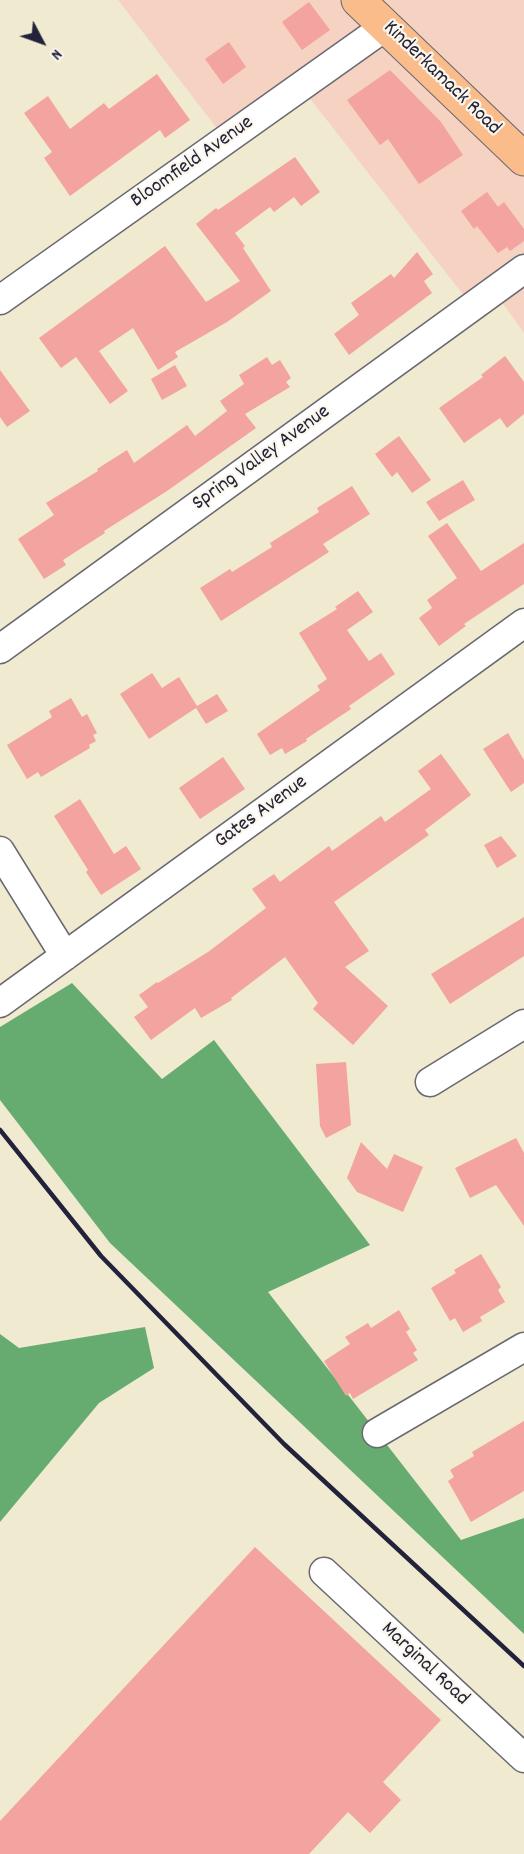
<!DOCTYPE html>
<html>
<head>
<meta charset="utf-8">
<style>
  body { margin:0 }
  #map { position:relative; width:524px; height:1854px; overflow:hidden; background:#f0ead1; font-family:Dekko,sans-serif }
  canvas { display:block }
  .north { position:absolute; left:12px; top:12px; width:60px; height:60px; -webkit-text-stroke:4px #fbf7ec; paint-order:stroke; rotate:131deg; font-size:16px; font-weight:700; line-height:24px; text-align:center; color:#22223b }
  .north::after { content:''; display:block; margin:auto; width:21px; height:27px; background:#22223b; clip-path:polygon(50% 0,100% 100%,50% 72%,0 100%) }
</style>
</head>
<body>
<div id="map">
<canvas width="524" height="1854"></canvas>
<div class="north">N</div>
</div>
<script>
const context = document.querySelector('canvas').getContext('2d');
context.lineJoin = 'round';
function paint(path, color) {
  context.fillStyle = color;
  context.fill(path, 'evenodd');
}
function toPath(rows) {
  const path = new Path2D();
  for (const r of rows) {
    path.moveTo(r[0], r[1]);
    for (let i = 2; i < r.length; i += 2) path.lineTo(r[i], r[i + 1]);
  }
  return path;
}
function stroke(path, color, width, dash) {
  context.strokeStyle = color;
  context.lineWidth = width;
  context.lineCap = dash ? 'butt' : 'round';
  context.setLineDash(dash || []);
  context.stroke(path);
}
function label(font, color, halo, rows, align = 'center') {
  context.font = font + ' Dekko,sans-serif';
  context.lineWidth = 4.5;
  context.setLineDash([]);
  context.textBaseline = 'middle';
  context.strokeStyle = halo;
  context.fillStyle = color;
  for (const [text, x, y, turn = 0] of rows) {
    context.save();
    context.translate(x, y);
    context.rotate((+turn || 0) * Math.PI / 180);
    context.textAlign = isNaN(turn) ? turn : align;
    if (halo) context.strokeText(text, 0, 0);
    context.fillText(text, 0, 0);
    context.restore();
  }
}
paint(toPath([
  [118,0,524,0,524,333,494,291,472,306,301,87,226,140]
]), '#f5d2c2');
paint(toPath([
  [72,983,162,1079,214,1040,370,1245,268,1292,461,1540,524,1518,524,1634,110,1243,0,1100,0,1027],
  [145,1327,154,1368,99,1403,0,1522,0,1334,19,1348]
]), '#66ac71');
paint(toPath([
  [309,2,330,30,302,50,282,22],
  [229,42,246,67,223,84,205,59],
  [390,70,441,122,463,155,419,184,388,139,380,145,347,100],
  [157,74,190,120,165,138,160,130,70,196,44,158,52,152,24,113,48,96,70,129,104,103,109,109],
  [295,157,320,192,301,206,294,197,274,212,270,207,235,233,245,246,243,248,271,291,227,322,175,352,178,357,158,370,133,328,99,351,128,391,110,404,76,357,61,368,39,338,165,246,206,302,240,281,196,224,216,208,218,210],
  [487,192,498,207,504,202,524,229,524,241,510,251,507,247,498,253,477,226,474,229,461,211],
  [417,252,433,274,424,281,432,293,349,355,334,334,359,315,351,303,391,274,394,278],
  [505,356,524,382,524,414,507,428,500,418,464,443,439,408,483,377,481,375],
  [267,357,272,365,280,360,291,378,286,382,290,387,245,414,256,428,167,491,104,531,105,533,63,560,66,565,44,579,18,539,54,515,46,503,98,471,97,469,127,450,134,463,187,425,195,436,227,411,220,401,244,384,239,375],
  [175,365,187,386,162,400,151,379],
  [0,370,30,411,7,427,0,417],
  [399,436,431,480,412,493,397,472,392,477,375,454],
  [463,480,475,500,439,521,426,502],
  [352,486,370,514,323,544,329,552,221,621,200,588,230,569,232,572,272,547,270,543,319,512,317,508],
  [447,523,481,571,524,543,524,584,464,624,466,626,439,646,419,618,432,608,427,600,457,578,428,536],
  [358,591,373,612,347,630,369,661,381,653,395,674,349,706,351,709,306,739,307,741,285,754,282,748,270,755,257,734,320,690,317,686,327,679,299,633,337,609,335,607],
  [152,673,162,688,179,677,197,706,217,694,228,711,206,724,196,708,149,739,120,694],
  [71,698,82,717,87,714,97,733,93,735,96,741,89,745,90,748,41,777,38,772,27,779,7,745,52,717,49,711],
  [508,733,524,760,524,783,511,792,483,749],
  [441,754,471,795,425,830,429,835,334,902,369,951,345,967,388,1006,353,1045,313,1009,318,1003,285,957,231,998,232,1000,201,1018,195,1008,151,1040,134,1017,148,1007,139,995,157,982,158,983,208,952,266,908,252,889,274,874,280,882,329,846,332,851,381,816,385,822,431,789,418,771],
  [223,757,245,789,200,819,179,788],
  [80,799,114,854,126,846,141,869,101,895,86,872,88,870,54,816],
  [501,836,517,856,497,868,484,845],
  [524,917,524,956,450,1004,431,974],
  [346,1062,351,1125,326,1138,320,1126,316,1064],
  [516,1138,524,1153,524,1226,496,1185,470,1198,455,1168],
  [361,1142,387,1169,394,1154,423,1167,403,1212,357,1192,347,1178],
  [481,1254,501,1287,498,1290,505,1302,480,1317,482,1321,463,1332,455,1318,450,1321,431,1288,456,1273,454,1270],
  [399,1310,410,1329,406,1332,417,1350,413,1353,418,1360,353,1399,350,1393,346,1396,324,1361,350,1344,345,1337,368,1323,371,1328],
  [524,1421,524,1491,471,1522,448,1481,454,1477,450,1470,474,1456,472,1452],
  [255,1547,441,1720,383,1782,401,1800,370,1833,348,1812,309,1854,0,1854,0,1821]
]), '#f3a3a0');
const street = toPath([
  [0,300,386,26],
  [0,649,524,269],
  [0,851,65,956],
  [0,1003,524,623],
  [430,1082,524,1024],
  [377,1433,524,1347],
  [324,1572,524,1758]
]);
const primary = toPath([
  [358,0,524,159]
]);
stroke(street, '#6a6870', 31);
stroke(primary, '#6a6870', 35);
stroke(street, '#fff', 28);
stroke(primary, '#f9bc8a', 33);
stroke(toPath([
  [0,1130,101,1256,284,1444,524,1666]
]), '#22223b', 4.5);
label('21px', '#22223b', '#fbf7ec', [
  ["Kinderkamack Road",441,79,44],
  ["Bloomfield Avenue",193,163,-35],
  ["Spring Valley Avenue",262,459,-36],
  ["Gates Avenue",262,813,-36],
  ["Marginal Road",424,1665,43]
]);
</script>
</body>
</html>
